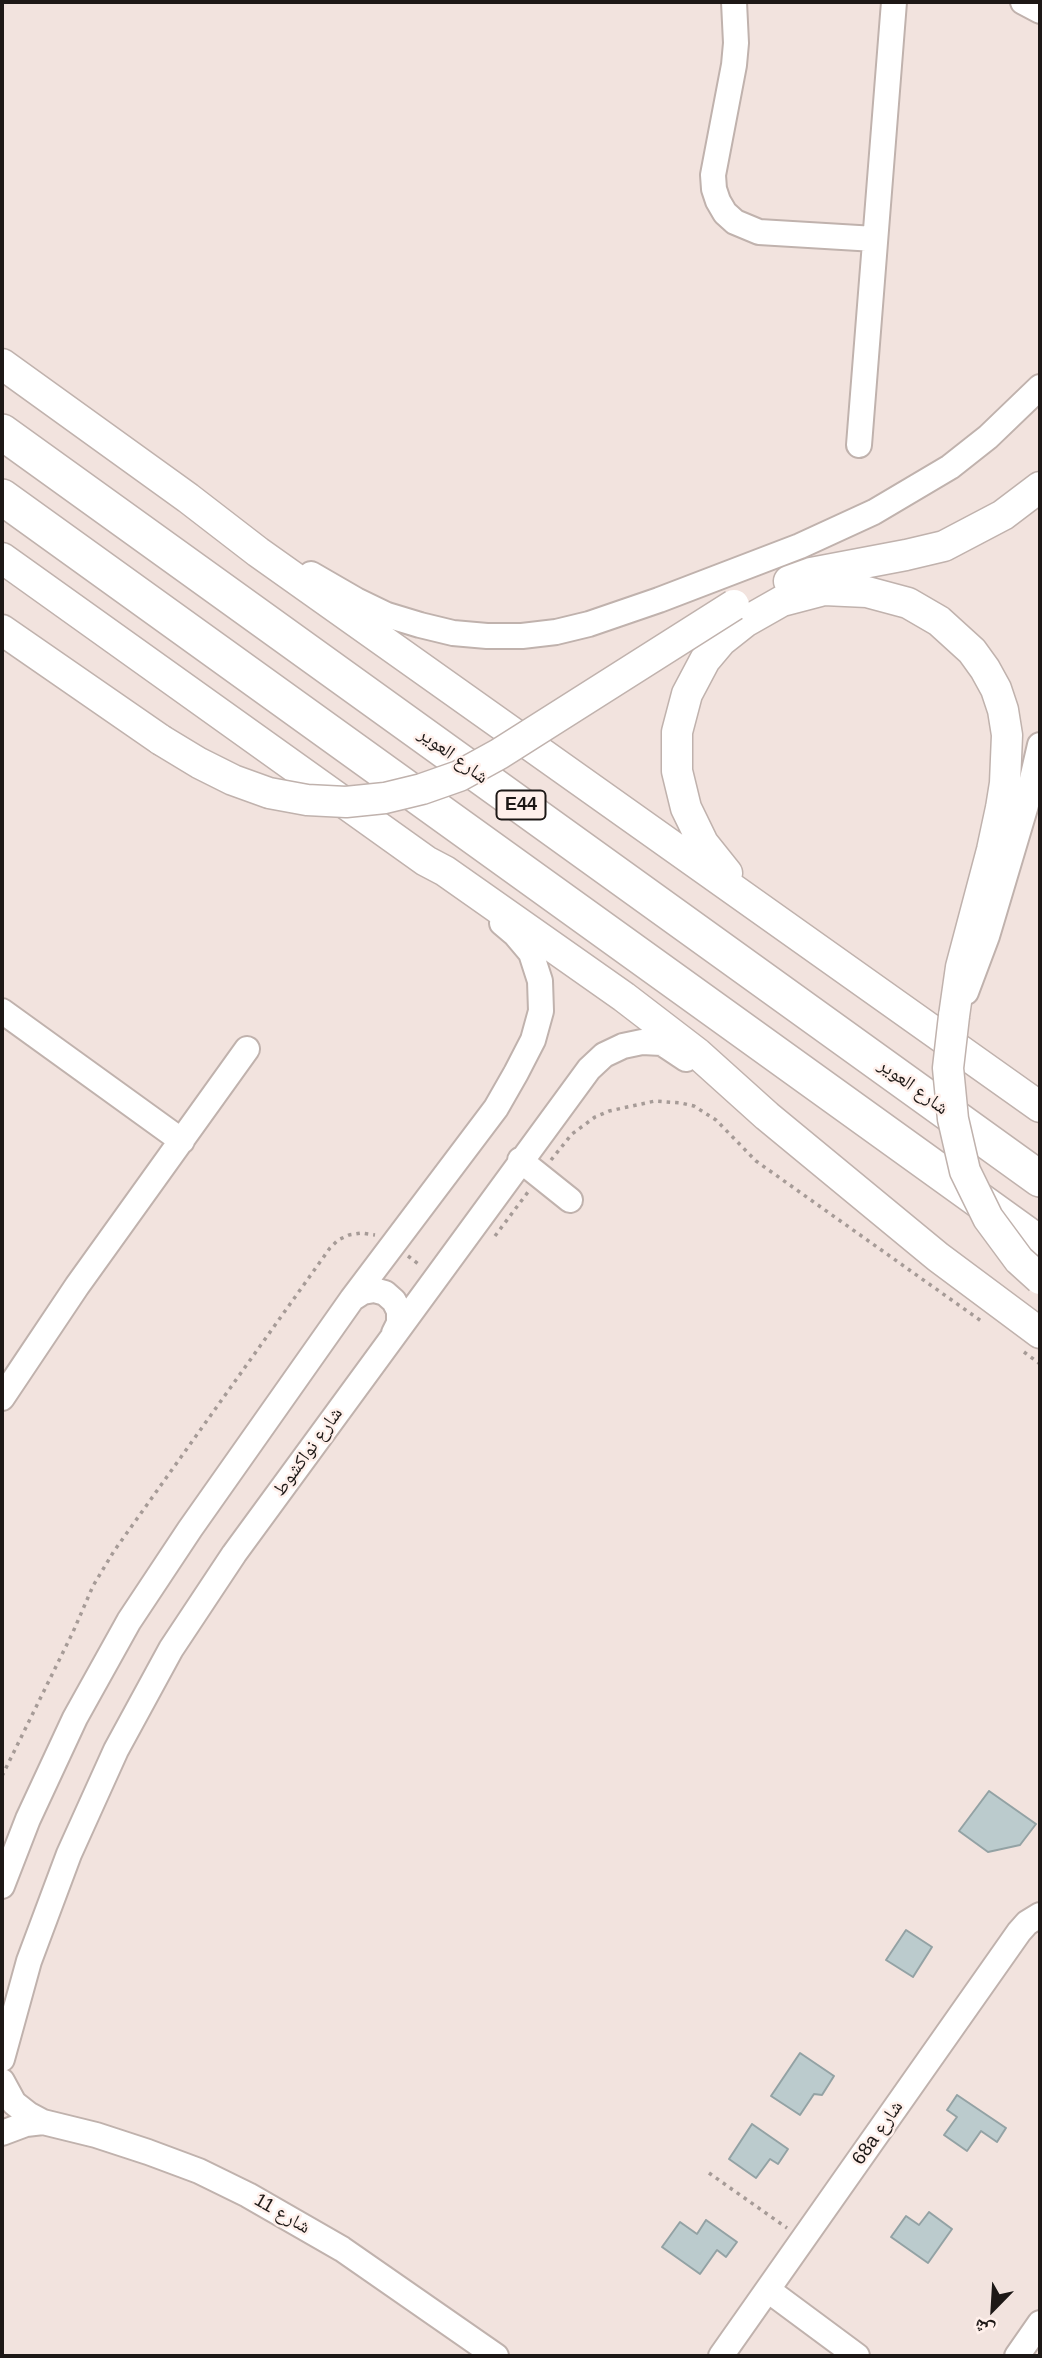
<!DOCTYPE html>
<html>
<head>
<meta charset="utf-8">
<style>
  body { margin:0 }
  #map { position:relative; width:1042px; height:2358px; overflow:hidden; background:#f2e3de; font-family:Arial,"Noto Naskh Arabic",sans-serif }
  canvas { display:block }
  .frame { position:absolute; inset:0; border:4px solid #1d1816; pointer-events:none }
  .north { position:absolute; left:958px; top:2274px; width:70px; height:70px; -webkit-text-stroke:5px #fff0eb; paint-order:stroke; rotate:204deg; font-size:19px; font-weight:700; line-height:28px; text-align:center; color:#1d1816 }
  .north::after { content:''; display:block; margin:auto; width:24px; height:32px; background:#1d1816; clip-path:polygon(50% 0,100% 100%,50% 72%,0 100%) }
</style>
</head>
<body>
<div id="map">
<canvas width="1042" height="2358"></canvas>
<div class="frame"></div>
<div class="north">ش</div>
</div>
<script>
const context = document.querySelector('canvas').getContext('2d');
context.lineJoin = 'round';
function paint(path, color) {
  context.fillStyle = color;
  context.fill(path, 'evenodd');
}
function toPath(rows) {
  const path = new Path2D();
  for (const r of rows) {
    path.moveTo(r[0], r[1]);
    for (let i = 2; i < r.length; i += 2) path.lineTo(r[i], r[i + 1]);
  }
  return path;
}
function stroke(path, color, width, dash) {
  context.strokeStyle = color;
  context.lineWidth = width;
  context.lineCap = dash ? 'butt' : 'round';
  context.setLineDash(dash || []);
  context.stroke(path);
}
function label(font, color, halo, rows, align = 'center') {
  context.font = font + ' Arial,"Noto Naskh Arabic",sans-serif';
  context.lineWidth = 5;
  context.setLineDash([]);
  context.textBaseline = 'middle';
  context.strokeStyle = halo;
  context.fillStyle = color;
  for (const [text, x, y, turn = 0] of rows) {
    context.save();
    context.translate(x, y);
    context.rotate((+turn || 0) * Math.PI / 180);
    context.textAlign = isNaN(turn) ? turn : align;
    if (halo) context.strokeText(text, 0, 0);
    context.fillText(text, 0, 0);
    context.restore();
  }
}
const building = toPath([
  [989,1791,1036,1824,1020,1845,988,1852,959,1831,989,1791],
  [906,1930,932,1947,913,1977,886,1960,906,1930],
  [800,2053,834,2076,822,2095,814,2094,800,2115,771,2096,800,2053],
  [957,2095,1006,2128,997,2142,981,2131,967,2151,944,2135,957,2117,947,2110,957,2095],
  [752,2124,788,2149,778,2164,770,2159,756,2178,729,2159,752,2124],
  [929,2212,952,2229,928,2263,891,2237,906,2216,919,2225,929,2212],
  [706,2220,737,2242,726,2257,717,2250,700,2274,662,2247,680,2222,697,2234,706,2220]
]);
paint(building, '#bbcbcd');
stroke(building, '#93a2a4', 2);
const minor = toPath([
  [734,2,736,43,734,65,713,175,714,189,718,201,725,213,735,222,759,232,875,239],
  [1023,2,1040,11],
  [859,445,894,2],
  [311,574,356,600,387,615,420,625,453,633,487,636,522,636,556,632,589,624,659,600,800,546,874,512,950,467,988,437,1040,387],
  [966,992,987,936,1026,805,1040,745],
  [2,1011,182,1141],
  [520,1160,570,1200],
  [352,1299,363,1292,374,1290,385,1293,394,1301,399,1311,399,1323,394,1333],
  [2,1398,77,1286,247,1049],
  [2,1886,28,1819,75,1718,129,1621,190,1529,352,1299,496,1108,516,1073,533,1040,541,1011,540,981,531,953,515,934,502,923],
  [2,2059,29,1961,69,1854,116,1750,171,1649,234,1554,589,1069,604,1055,623,1046,642,1042,662,1043,686,1059],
  [2,2081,14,2103,28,2114,43,2122,96,2135,148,2152,199,2171,248,2195,342,2249,496,2356],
  [2,2133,26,2124,43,2122],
  [768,2290,857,2356],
  [721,2356,1019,1932,1027,1923,1040,1915],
  [1017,2356,1040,2323]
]);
const major = toPath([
  [2,364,188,498,258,552,1040,1107],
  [2,558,426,861,445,871,624,997,697,1053,767,1116,938,1257,1040,1333],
  [789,581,811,573,906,555,944,546,1003,515,1040,487],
  [2,630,161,740],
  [727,873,703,843,686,808,677,771,677,732,687,694,705,660,721,641,745,622,782,601,824,590,867,592,908,603,939,621,972,651,985,669,996,689,1003,710,1007,735,1005,783,1001,808,992,850,961,967,954,1016]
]);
const highway = toPath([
  [2,432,1040,1179],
  [2,497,1040,1244]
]);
stroke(minor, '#c0b2ad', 28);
stroke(major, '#c0b2ad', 33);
stroke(highway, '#c0b2ad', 38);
stroke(toPath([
  [551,1160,572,1134,595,1117,609,1111,655,1101,681,1103,694,1106,716,1120,756,1161,984,1323],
  [495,1236,528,1192],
  [408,1256,421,1266],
  [1024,1352,1040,1364],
  [2,1776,73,1632,93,1586,114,1551,330,1248,338,1240,349,1235,361,1233,375,1235],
  [709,2173,787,2228]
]), '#a69b97', 3.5, [3.5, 5]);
stroke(minor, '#fff', 24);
stroke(major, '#fff', 30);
stroke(highway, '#fff', 35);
const majorBridge = toPath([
  [161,740,199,763,233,780,269,793,307,800,346,802,385,798,422,789,459,776,499,754,734,605],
  [954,1016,948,1068,953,1119,965,1171,988,1218,1019,1260,1040,1279]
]);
stroke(majorBridge, '#c0b2ad', 33, []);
stroke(majorBridge, '#fff', 30);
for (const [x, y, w] of [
  [521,805,49]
]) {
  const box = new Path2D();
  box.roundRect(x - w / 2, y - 14.5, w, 29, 5);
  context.fillStyle = '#fff0eb';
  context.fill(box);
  stroke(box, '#1d1816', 2);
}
label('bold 18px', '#1d1816', null, [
  ["E44",521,805]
]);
label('19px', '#1d1816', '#fff0eb', [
  ["شارع العوير",453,756,36],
  ["شارع العوير",913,1087,36],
  ["شارع نواكشوط",308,1452,-54],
  ["68a شارع",878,2133,-55],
  ["شارع 11",282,2214,30]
]);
</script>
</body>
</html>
